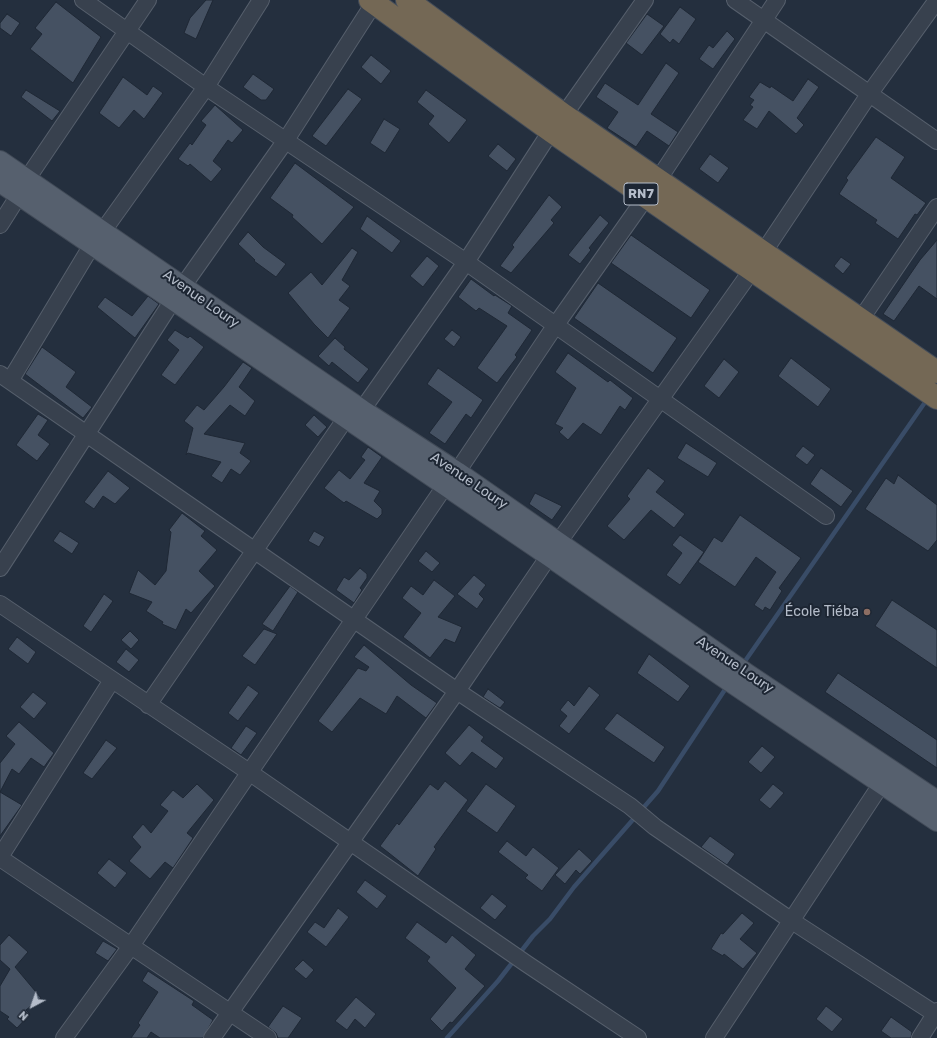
<!DOCTYPE html>
<html>
<head>
<meta charset="utf-8">
<style>
  body { margin:0 }
  #map { position:relative; width:937px; height:1038px; overflow:hidden; background:#242f3e; font-family:Rubik,sans-serif }
  canvas { display:block }
  .north { position:absolute; left:12px; top:986px; width:40px; height:40px; -webkit-text-stroke:3px #1d2633; paint-order:stroke; rotate:221deg; font-size:11px; font-weight:700; line-height:16px; text-align:center; color:#b4bcc9 }
  .north::after { content:''; display:block; margin:auto; width:14px; height:18px; background:#b4bcc9; clip-path:polygon(50% 0,100% 100%,50% 72%,0 100%) }
</style>
</head>
<body>
<div id="map">
<canvas width="937" height="1038"></canvas>
<div class="north">N</div>
</div>
<script>
const context = document.querySelector('canvas').getContext('2d');
context.lineJoin = 'round';
function toPath(rows) {
  const path = new Path2D();
  for (const r of rows) {
    path.moveTo(r[0], r[1]);
    for (let i = 2; i < r.length; i += 2) path.lineTo(r[i], r[i + 1]);
  }
  return path;
}
function stroke(path, color, width, dash) {
  context.strokeStyle = color;
  context.lineWidth = width;
  context.lineCap = dash ? 'butt' : 'round';
  context.setLineDash(dash || []);
  context.stroke(path);
}
function paint(path, color) {
  context.fillStyle = color;
  context.fill(path, 'evenodd');
}
function label(font, color, halo, rows, align = 'center') {
  context.font = font + ' Rubik,sans-serif';
  context.lineWidth = 4;
  context.setLineDash([]);
  context.textBaseline = 'middle';
  context.strokeStyle = halo;
  context.fillStyle = color;
  for (const [text, x, y, turn = 0] of rows) {
    context.save();
    context.translate(x, y);
    context.rotate((+turn || 0) * Math.PI / 180);
    context.textAlign = isNaN(turn) ? turn : align;
    if (halo) context.strokeText(text, 0, 0);
    context.fillText(text, 0, 0);
    context.restore();
  }
}
stroke(toPath([
  [743,664,928,398],
  [447,1038,498,981,533,936,550,919,574,887,658,791,728,685]
]), '#394c67', 4.5);
const building = toPath([
  [206,0,213,0,196,39,184,33,190,18,206,0],
  [56,2,101,37,73,83,30,49,42,34,35,28,56,2],
  [680,7,696,19,679,44,673,39,670,43,660,34,680,7],
  [7,14,20,23,11,36,0,28,0,23,7,14],
  [647,14,664,26,642,55,626,43,647,14],
  [727,31,735,39,713,69,699,59,709,45,713,48,727,31],
  [371,55,391,71,381,84,361,67,371,55],
  [666,63,679,73,651,114,678,132,669,146,647,131,636,147,607,128,618,112,596,97,605,83,638,105,666,63],
  [253,74,274,89,266,100,261,100,243,87,253,74],
  [123,77,147,95,153,86,163,93,144,119,134,110,119,128,99,113,123,77],
  [808,79,819,87,797,118,804,125,796,134,769,111,757,129,743,120,753,107,750,105,754,100,749,97,760,82,770,88,771,86,793,101,808,79],
  [348,89,362,99,326,146,312,136,348,89],
  [26,90,60,111,52,121,21,97,26,90],
  [426,90,467,120,449,143,428,124,434,116,417,102,426,90],
  [215,105,243,130,232,143,228,140,213,161,222,169,211,182,190,164,188,166,178,159,190,143,192,145,206,125,201,121,215,105],
  [384,119,400,129,385,153,370,143,384,119],
  [876,137,905,157,891,178,926,203,917,215,915,214,898,239,875,223,877,220,839,194,848,180,846,178,876,137],
  [498,144,516,159,507,171,488,156,498,144],
  [710,154,729,168,718,183,699,169,710,154],
  [295,163,354,207,322,244,292,217,293,215,270,198,295,163],
  [549,195,562,207,551,220,554,223,511,273,500,266,514,247,512,245,549,195],
  [600,215,609,223,589,248,591,250,580,264,568,255,600,215],
  [367,216,401,241,392,253,360,229,367,216],
  [248,232,263,247,286,264,276,277,254,261,255,260,238,244,248,232],
  [631,235,710,290,691,318,611,263,631,235],
  [937,240,937,299,919,286,894,321,883,314,920,260,937,240],
  [352,248,358,252,342,280,350,286,339,300,350,308,328,338,314,324,288,293,311,272,322,285,352,248],
  [427,256,439,266,423,287,410,276,427,256],
  [841,257,851,264,843,274,834,266,841,257],
  [471,279,494,296,495,295,512,306,508,313,532,330,515,355,517,357,497,383,477,368,507,326,479,308,476,311,458,297,471,279],
  [598,283,677,338,653,373,574,318,598,283],
  [148,296,159,304,135,338,97,307,105,297,132,316,148,296],
  [175,330,188,338,190,336,204,347,175,385,161,375,179,350,167,340,175,330],
  [452,330,461,337,454,347,444,339,452,330],
  [335,338,345,347,344,349,369,369,358,383,332,362,329,366,318,356,335,338],
  [42,347,76,372,66,387,92,407,83,418,25,374,42,347],
  [568,353,608,382,610,380,633,398,625,410,620,406,601,435,583,423,568,440,559,432,563,428,555,424,576,388,555,372,568,353],
  [791,358,831,389,818,407,778,376,791,358],
  [724,359,739,372,719,398,704,386,724,359],
  [243,362,252,368,239,387,255,401,245,416,230,405,204,434,245,443,240,453,251,461,240,475,231,469,222,483,211,476,221,462,188,453,186,455,193,428,184,421,197,405,204,410,224,387,243,362],
  [438,368,483,400,471,418,466,414,445,444,429,433,452,402,427,384,438,368],
  [38,414,48,420,38,435,50,444,37,461,16,445,38,414],
  [314,415,327,427,318,437,305,425,314,415],
  [686,443,717,463,708,477,677,458,686,443],
  [803,446,815,455,807,465,795,456,803,446],
  [368,447,382,457,364,483,380,491,374,501,382,509,382,514,377,519,346,501,344,503,324,488,339,470,350,479,365,460,361,457,368,447],
  [648,468,665,481,656,492,685,514,674,528,651,510,624,540,607,526,630,499,627,496,648,468],
  [821,468,853,491,841,507,810,484,821,468],
  [108,471,130,488,115,504,103,496,94,509,84,502,108,471],
  [898,475,937,505,937,540,928,551,865,509,886,478,894,484,898,475],
  [535,493,562,506,552,520,529,504,535,493],
  [182,513,205,531,201,536,217,550,199,571,215,586,191,613,186,609,176,630,162,624,163,622,146,611,152,602,129,593,138,570,155,585,166,571,171,532,169,530,182,513],
  [740,515,801,558,779,588,782,591,770,610,765,607,763,611,754,605,776,572,756,557,735,587,698,562,714,537,722,542,740,515],
  [60,531,79,543,72,554,53,541,60,531],
  [314,531,325,537,319,547,308,541,314,531],
  [680,535,704,552,680,585,666,575,682,553,672,545,680,535],
  [426,551,440,563,432,572,418,561,426,551],
  [360,568,367,574,367,578,360,588,362,590,354,603,336,590,344,577,349,580,360,568],
  [474,575,486,585,479,594,484,599,477,609,457,594,474,575],
  [434,580,455,596,438,617,462,627,455,643,445,639,430,658,403,637,421,613,402,598,411,586,423,595,434,580],
  [290,586,298,592,273,631,262,624,290,586],
  [104,594,113,601,91,632,83,626,104,594],
  [892,600,937,630,937,668,875,626,892,600],
  [264,629,277,634,255,665,242,656,264,629],
  [130,631,139,640,131,649,121,640,130,631],
  [17,637,36,652,28,664,8,649,17,637],
  [364,645,411,685,437,703,426,718,397,696,386,714,360,698,332,732,318,721,358,668,366,671,369,667,354,657,364,645],
  [126,649,139,660,129,672,116,662,126,649],
  [649,654,690,686,678,702,637,673,649,654],
  [838,673,937,740,937,768,825,692,838,673],
  [248,685,259,693,238,721,228,713,248,685],
  [589,686,600,695,569,734,559,726,567,716,560,710,568,700,574,706,589,686],
  [488,689,505,702,500,708,483,697,488,689],
  [33,692,47,703,34,719,20,707,33,692],
  [617,713,665,747,654,763,604,729,617,713],
  [19,722,54,753,44,767,31,758,19,774,12,769,0,792,22,805,0,836,0,763,15,744,6,736,19,722],
  [469,725,484,737,481,741,504,758,496,769,472,752,460,766,445,753,469,725],
  [246,726,257,733,241,755,231,748,246,726],
  [106,740,117,748,92,779,83,773,106,740],
  [762,746,775,757,761,773,748,762,762,746],
  [445,781,468,800,434,847,436,849,418,876,380,846,397,823,399,825,430,784,438,790,445,781],
  [197,784,214,800,187,833,193,838,173,868,165,862,150,879,129,861,141,847,132,837,143,824,151,833,168,811,160,805,173,790,183,798,197,784],
  [486,784,516,806,497,833,466,811,486,784],
  [773,784,784,793,770,809,759,800,773,784],
  [710,836,735,854,727,865,701,847,710,836],
  [507,841,526,856,533,847,559,868,542,891,525,878,528,875,498,852,507,841],
  [579,849,592,861,580,874,576,870,565,884,555,875,579,849],
  [109,859,127,873,115,888,97,873,109,859],
  [365,880,387,896,377,909,356,892,365,880],
  [492,894,507,906,495,920,480,908,492,894],
  [338,908,349,917,326,947,307,932,315,922,324,928,338,908],
  [742,913,754,923,740,939,757,953,743,969,724,954,723,956,711,949,721,933,723,934,742,913],
  [417,922,446,943,452,935,476,955,465,969,485,986,452,1023,450,1022,442,1031,430,1019,456,988,427,961,430,957,405,938,417,922],
  [9,935,28,952,15,967,41,998,26,1010,30,1014,17,1028,7,1019,9,1017,0,1011,0,986,10,969,0,960,0,945,9,935],
  [103,941,117,949,108,961,95,953,103,941],
  [303,960,314,970,306,979,294,969,303,960],
  [148,971,194,1001,192,1005,213,1020,203,1038,160,1038,151,1032,147,1038,131,1038,140,1025,138,1023,158,992,142,981,148,971],
  [356,997,376,1014,365,1028,355,1019,347,1030,335,1021,356,997],
  [283,1006,302,1018,288,1038,278,1038,276,1033,268,1027,283,1006],
  [826,1006,843,1019,832,1032,816,1019,826,1006],
  [891,1017,912,1032,911,1038,891,1038,881,1031,891,1017]
]);
paint(building, '#455162');
stroke(building, '#1f2835', 1);
const minor = toPath([
  [83,0,206,87,466,262,826,516],
  [735,0,937,141],
  [564,115,645,0],
  [27,179,148,0],
  [658,180,777,0],
  [0,225,19,195],
  [103,231,206,87,261,0],
  [763,253,870,93,937,0],
  [183,286,286,140,374,3],
  [861,319,937,207],
  [0,374,457,691,630,806,655,827,792,921,937,1015],
  [10,381,92,245],
  [362,410,466,262,551,131],
  [457,472,555,326,646,197],
  [558,543,752,270],
  [0,568,173,300],
  [0,604,249,772,527,964,638,1038],
  [148,705,346,418],
  [0,857,112,680],
  [0,858,268,1038],
  [64,1038,131,946,445,486],
  [212,1038,457,691,549,556],
  [714,1038,882,783],
  [920,1038,937,1011]
]);
const major = toPath([
  [0,161,362,410,457,472,747,674,937,801],
  [0,182,549,556,722,676,937,821]
]);
const highway = toPath([
  [370,0,551,131,937,398],
  [407,0,564,115,937,372]
]);
stroke(minor, '#565f6c', 18);
stroke(major, '#414a57', 22);
stroke(highway, '#434c59', 24);
stroke(minor, '#38414e', 16);
stroke(major, '#56606e', 20);
stroke(highway, '#746855', 22);
for (const [x, y, r, color] of [
  [867,612,4,"#8d6e63"]
]) {
  const dot = new Path2D();
  dot.arc(x, y, r, 0, 2 * Math.PI);
  context.fillStyle = color;
  context.fill(dot);
  stroke(dot, '#1d2633', 1.5);
}
for (const [x, y, w] of [
  [641,194,34]
]) {
  const box = new Path2D();
  box.roundRect(x - w / 2, y - 11, w, 22, 3);
  context.fillStyle = '#1d2633';
  context.fill(box);
  stroke(box, '#b4bcc9', 1);
}
label('bold 13px', '#b4bcc9', null, [
  ["RN7",641,194]
]);
label('14px', '#b4bcc9', '#1d2633', [
  ["Avenue Loury",201,299,35],
  ["Avenue Loury",469,481,34],
  ["Avenue Loury",735,665,34]
]);
label('14px', '#b4bcc9', '#1d2633', [
  ["École Tiéba",859,612]
], 'right');
</script>
</body>
</html>
